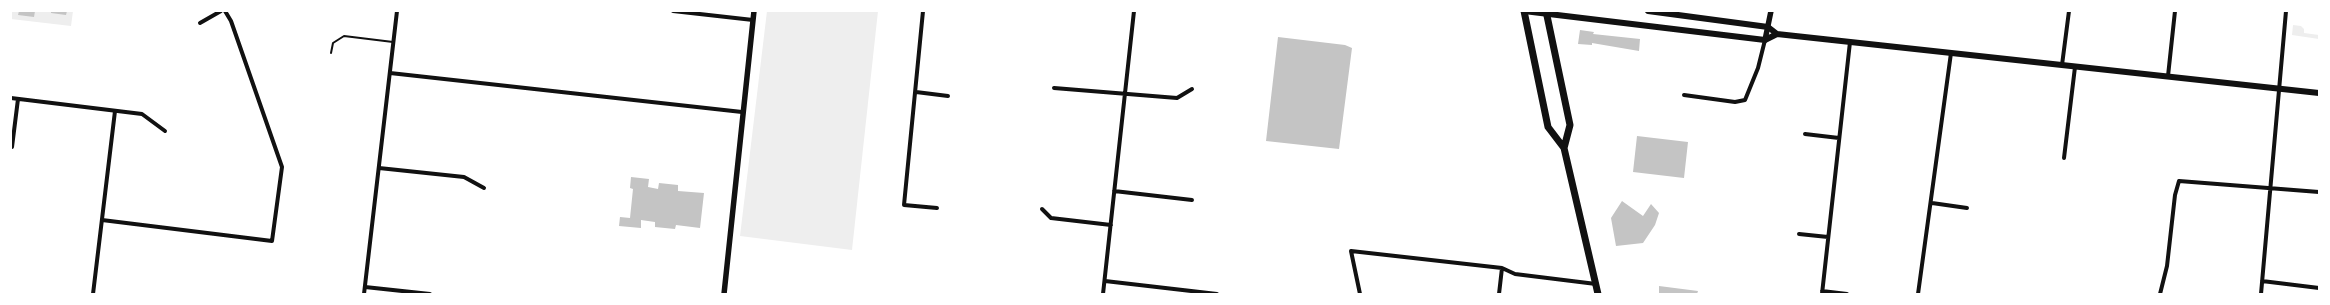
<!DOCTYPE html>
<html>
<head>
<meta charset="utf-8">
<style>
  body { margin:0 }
  #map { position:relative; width:2330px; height:305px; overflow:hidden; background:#fff; font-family:Inter,sans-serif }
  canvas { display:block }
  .frame { position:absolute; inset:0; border:12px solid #fff; pointer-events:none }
</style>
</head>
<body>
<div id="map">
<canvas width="2330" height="305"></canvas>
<div class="frame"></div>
</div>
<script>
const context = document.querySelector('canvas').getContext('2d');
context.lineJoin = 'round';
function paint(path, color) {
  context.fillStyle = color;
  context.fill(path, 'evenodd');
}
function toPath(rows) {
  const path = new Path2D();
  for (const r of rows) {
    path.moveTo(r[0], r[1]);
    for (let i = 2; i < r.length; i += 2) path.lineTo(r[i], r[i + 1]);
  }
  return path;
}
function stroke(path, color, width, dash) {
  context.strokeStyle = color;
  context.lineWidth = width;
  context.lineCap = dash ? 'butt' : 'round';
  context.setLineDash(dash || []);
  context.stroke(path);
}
paint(toPath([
  [11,11,73,11,71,26,11,19],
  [767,11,878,11,852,250,740,236],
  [2293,25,2301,26,2304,29,2304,33,2319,35,2319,39,2292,35]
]), '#eee');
paint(toPath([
  [19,11,35,11,34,17,18,15],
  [51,11,67,11,66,15,51,13],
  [1580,30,1594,32,1593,34,1640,39,1639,51,1592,43,1592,45,1578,44],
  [1278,37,1345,45,1352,48,1339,149,1266,141],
  [1637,136,1688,142,1684,178,1633,172],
  [631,177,649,179,648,187,658,189,659,183,678,185,678,191,704,193,700,228,676,225,675,229,655,227,655,222,641,220,641,228,619,226,620,217,630,218,633,189,630,188],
  [1622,201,1643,216,1651,204,1659,213,1655,225,1643,243,1616,246,1611,218],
  [1659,286,1698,291,1697,294,1659,294]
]), '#c4c4c4');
stroke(toPath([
  [331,53,333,43,344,36,393,42]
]), '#111', 2);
stroke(toPath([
  [673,11,753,20],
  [923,11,904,205,937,208],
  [200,23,221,11],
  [2062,65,2069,11],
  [390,73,742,112],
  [2168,76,2175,11],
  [1054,88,1177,98,1192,89],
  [916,92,948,96],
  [1684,95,1735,102,1745,100,1758,68,1765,40],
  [11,98,142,114,165,131],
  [1805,134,1839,138],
  [12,147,18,99],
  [2064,158,2075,67],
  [379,168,464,177,484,188],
  [1114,191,1192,200],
  [1932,203,1967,208],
  [1042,209,1051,218,1111,225],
  [102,220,272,241,282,167,231,21,225,11],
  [1799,234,1828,237],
  [1105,281,1217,294],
  [2262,281,2319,288],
  [365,287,430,294],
  [1822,291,1847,294],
  [93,294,115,111],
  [364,294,397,11],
  [1103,294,1134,11],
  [1360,294,1351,251,1502,268,1515,274,1596,284],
  [1499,294,1502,268],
  [1822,294,1850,42],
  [1918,294,1951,53],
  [2160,294,2167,266,2175,195,2179,181,2319,192],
  [2261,294,2286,11]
]), '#111', 4);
stroke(toPath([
  [1765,40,1771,11],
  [724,294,754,11]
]), '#111', 5.5);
stroke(toPath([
  [1524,11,1765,40,1777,34],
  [1648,11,1768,27,1777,34,2319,93]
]), '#111', 6);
stroke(toPath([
  [1524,11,1548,127,1564,148,1598,294],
  [1546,11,1570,125,1564,148]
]), '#111', 7);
</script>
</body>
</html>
